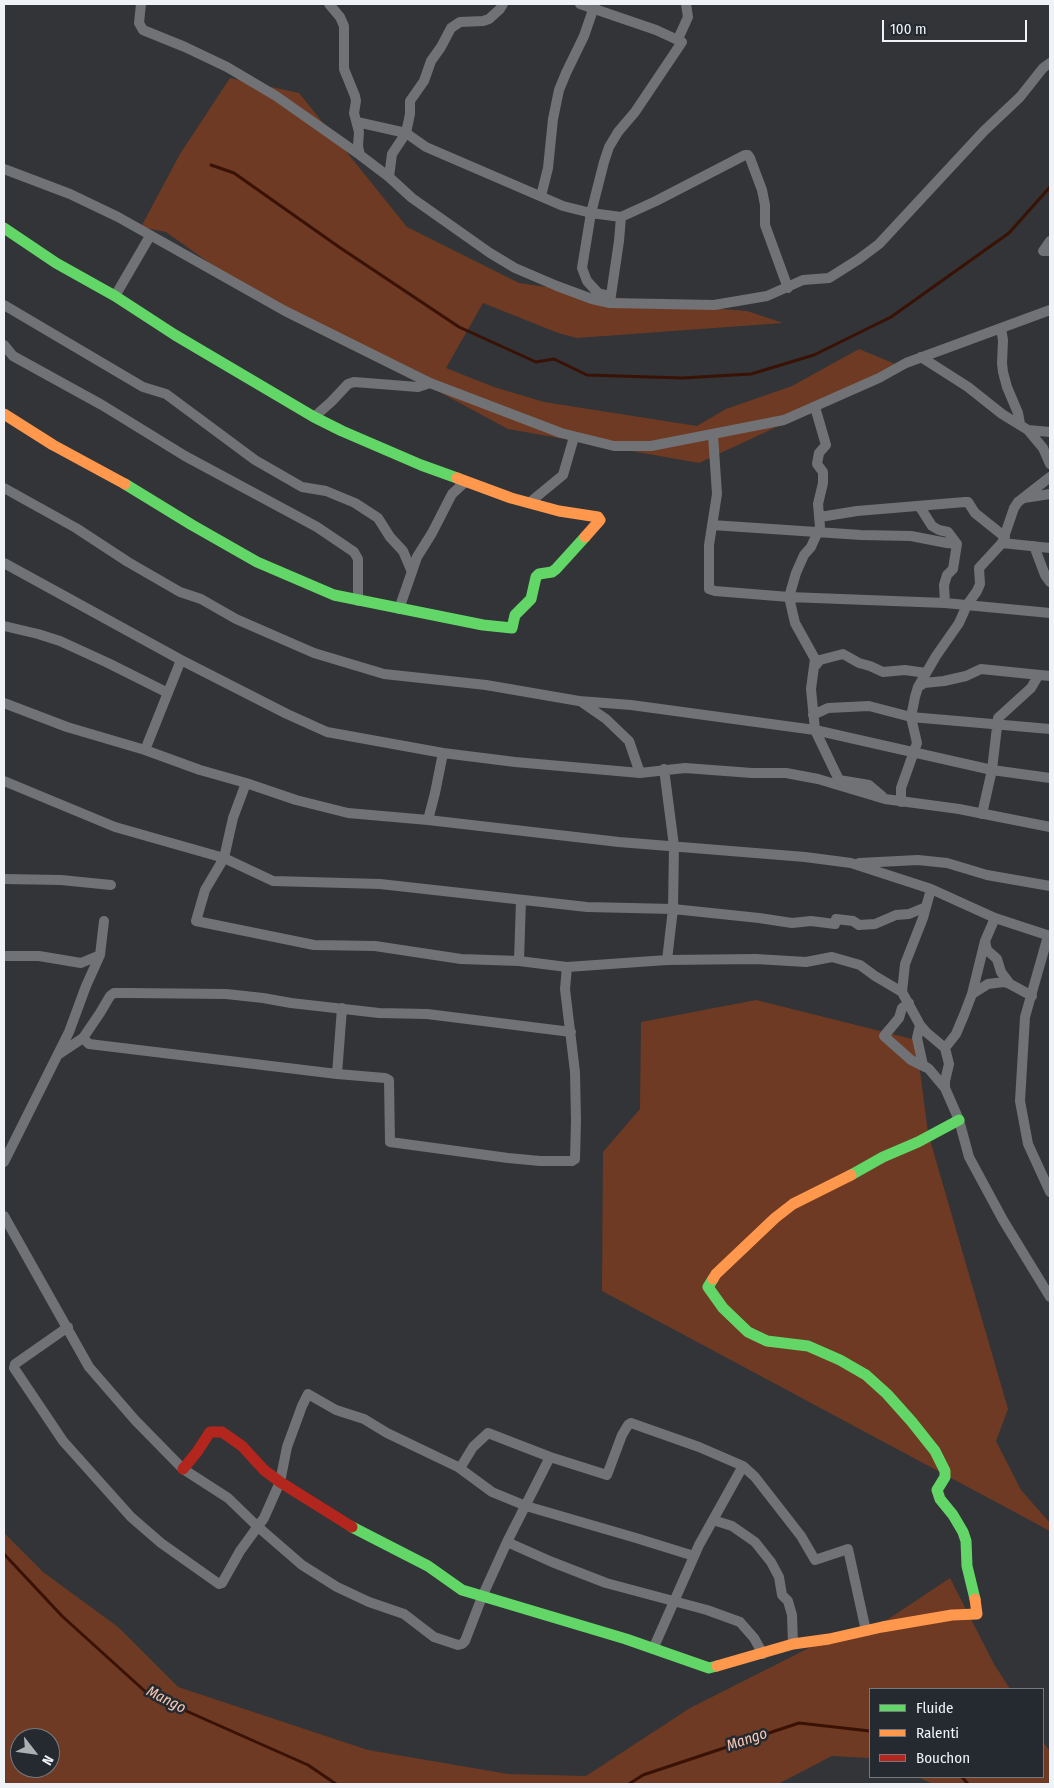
<!DOCTYPE html>
<html>
<head>
<meta charset="utf-8">
<style>
  body { margin:0 }
  #map { position:relative; width:1054px; height:1788px; overflow:hidden; background:#323437; font-family:"Fira Sans Condensed",sans-serif }
  canvas { display:block }
  .frame { position:absolute; inset:0; border:5px solid #eff2f6; pointer-events:none }
  .legend { position:absolute; left:869px; top:1688px; width:175px; height:90px; box-sizing:border-box; background:#252a30; border:1px solid #767a7f; margin:0; padding:6px 9px; list-style:none; font-size:15px; color:#eff2f6 }
  .legend li { display:flex; align-items:center; gap:10px; height:25px }
  .legend b { width:25px; border:1px solid #767a7f }
  .north { position:absolute; left:10px; top:1728px; width:50px; height:50px; box-sizing:border-box; background:#252a30; border:1px solid #767a7f; border-radius:50%; rotate:120deg; font-size:14px; font-weight:700; line-height:20px; text-align:center; color:#eff2f6 }
  .north::after { content:''; display:block; margin:auto; width:18px; height:22px; background:#adb0b3; clip-path:polygon(50% 0,100% 100%,50% 72%,0 100%) }
  .scale { position:absolute; left:882px; top:20px; width:145px; height:22px; box-sizing:border-box; border:2px solid #eff2f6; border-top:0; padding-left:6px; font-size:15px; line-height:18px; white-space:nowrap; color:#eff2f6; -webkit-text-stroke:4px #252a30; paint-order:stroke }
</style>
</head>
<body>
<div id="map">
<canvas width="1054" height="1788"></canvas>
<div class="frame"></div>
<ul class="legend">
<li><b style="height:6px;background:#63d668"></b>Fluide</li>
<li><b style="height:6px;background:#ff974d"></b>Ralenti</li>
<li><b style="height:6px;background:#b3261e"></b>Bouchon</li>
</ul>
<div class="north">N</div>
<div class="scale">100 m</div>
</div>
<script>
const context = document.querySelector('canvas').getContext('2d');
context.lineJoin = 'round';
function paint(path, color) {
  context.fillStyle = color;
  context.fill(path, 'evenodd');
}
function toPath(rows) {
  const path = new Path2D();
  for (const r of rows) {
    path.moveTo(r[0], r[1]);
    for (let i = 2; i < r.length; i += 2) path.lineTo(r[i], r[i + 1]);
  }
  return path;
}
function stroke(path, color, width, dash) {
  context.strokeStyle = color;
  context.lineWidth = width;
  context.lineCap = dash ? 'butt' : 'round';
  context.setLineDash(dash || []);
  context.stroke(path);
}
function label(font, color, halo, rows, align = 'center') {
  context.font = font + ' "Fira Sans Condensed",sans-serif';
  context.lineWidth = 5;
  context.setLineDash([]);
  context.textBaseline = 'middle';
  context.strokeStyle = halo;
  context.fillStyle = color;
  for (const [text, x, y, turn = 0] of rows) {
    context.save();
    context.translate(x, y);
    context.rotate((+turn || 0) * Math.PI / 180);
    context.textAlign = isNaN(turn) ? turn : align;
    if (halo) context.strokeText(text, 0, 0);
    context.fillText(text, 0, 0);
    context.restore();
  }
}
paint(toPath([
  [230,78,299,93,407,227,519,283,661,304,747,311,783,323,577,338,558,333,483,303,446,368,494,387,544,402,697,426,726,409,792,386,859,349,895,364,783,424,699,463,508,429,239,284,166,232,141,227,180,154],
  [756,1000,916,1040,928,1133,1008,1409,996,1441,1021,1490,1050,1523,1050,1531,602,1291,603,1152,640,1109,641,1022],
  [4,1533,43,1572,118,1627,178,1687,368,1750,508,1774,586,1776,690,1708,811,1647,887,1620,950,1578,994,1664,1010,1689,870,1689,870,1758,832,1756,778,1784,4,1784],
  [20,1738,50,1738,50,1768,20,1768],
  [1043,1742,1050,1751,1050,1784,933,1784,918,1777,1043,1777]
]), '#6f3a23');
stroke(toPath([
  [211,165,234,173,339,247,459,327,536,362,554,359,587,375,682,378,751,374,814,355,891,317,1009,233,1050,187],
  [4,1554,62,1616,148,1694,308,1765,336,1784],
  [962,1777,968,1784],
  [629,1784,643,1775,799,1723,870,1731]
]), '#391205', 3);
stroke(toPath([
  [141,4,139,23,143,30,185,47,227,67,276,96,360,155,389,177,412,198,490,253,515,268,557,286,592,299,610,303,714,305,767,296,803,280,829,278,859,259,879,244,984,131,1020,97,1043,68,1050,63],
  [329,4,340,17,344,26,344,69,355,96,356,101,354,113,359,132,358,146,360,155],
  [580,4,656,30,682,42,635,112,618,132,609,147,604,162,591,213,582,268,587,281,598,293,610,296],
  [678,39,688,17,686,4],
  [357,122,406,133,426,147,563,206,591,213,621,217,656,201,745,155,748,155,750,158,762,190,765,205,765,225,788,288],
  [4,169,70,194,118,217,285,311,430,383,561,433,614,446,651,446,784,420,879,378,906,363,1050,310],
  [389,177,392,154,406,133,410,114,410,101,424,81,431,61,441,47,451,28,460,22,483,21,489,19,500,9,503,4],
  [541,196,548,168,553,119,559,90,566,73,584,36,595,4],
  [1050,241,1043,251,1050,251],
  [115,296,150,236],
  [610,302,619,241,621,217],
  [4,305,143,387,166,394,255,460,302,487,326,491,355,503,378,518,390,537,403,551,412,572],
  [1001,328,1003,340,1002,363,1003,372,1007,387,1018,413,1020,424],
  [4,345,13,356,102,405,185,456,317,527,354,552,358,559,358,601],
  [921,357,968,387,1002,414,1028,430,1043,448,1050,464],
  [815,407,826,445,819,453,817,464,823,472,823,483,818,504,820,527,811,547,804,555,796,573,789,597,795,623,815,659,811,689,815,730,839,780,869,785,882,796],
  [314,417,331,402,348,384,354,382,418,387,430,383],
  [1028,430,1050,432],
  [713,435,717,494,709,545,709,589,715,591,789,597,945,603,1050,613],
  [4,488,76,528,128,562,180,592,201,599,236,619,314,653,384,674,486,685,579,701,631,705,815,730,992,770,1050,778],
  [1024,498,1050,494],
  [529,503,563,475,574,437],
  [920,507,932,526,939,530,948,532,957,544,953,569,947,575,944,585,945,603],
  [820,517,857,511,965,502,968,502,975,513,1005,537],
  [712,525,861,535,911,536,947,543,957,544],
  [1002,543,1050,548],
  [1034,546,1045,575,1050,582],
  [4,563,181,660,287,714,327,732,443,753,515,762,640,773,685,768,752,773,786,773,818,779,885,799,959,809,1050,827],
  [399,609,417,557,432,533,452,494,465,482],
  [4,626,38,634,60,641,108,663,168,693],
  [815,666,820,660,843,654,859,663,870,666,883,672,905,670,926,673],
  [918,687,924,683,944,681,966,676,981,669,1050,676],
  [580,701,606,719,629,741,640,773],
  [4,703,67,727,145,750,200,770,246,783,296,800,348,813,428,820,619,842,805,857,851,863,931,889,995,918,1050,936],
  [813,715,828,708,869,706,911,717,1050,729],
  [145,750,181,660],
  [664,769,674,846,673,909,667,960],
  [4,781,115,827,224,858,273,881,380,884,587,907,673,909,759,918,792,923,811,921,835,924,836,919,853,921,859,925,875,924,896,915,909,914,926,907],
  [246,783,233,818,224,858,205,890,196,921,314,945,375,946,461,959,519,961,567,967,667,960,756,959,806,962,832,957,860,965,875,976,902,992,920,1025,926,1032,945,1048,949,1064,945,1081,945,1088],
  [901,802,901,788,917,743,911,717,915,697,918,687,936,656,959,623,967,605,977,591,980,584,979,568,1002,543,1014,508,1018,502,1050,477],
  [982,814,992,770,998,718,1031,688,1038,676],
  [428,820,435,793,443,753],
  [859,863,918,860,947,863,987,875,1050,886],
  [4,879,61,880,111,885],
  [1048,936,1025,1017,1020,1101,1028,1144,1050,1192],
  [985,941,987,950,997,959,1001,972,1010,984,1032,996],
  [4,956,39,956,81,963,100,955],
  [519,961,521,900],
  [902,992,905,964,923,918,931,889],
  [972,994,988,984,1004,982,1010,984],
  [909,1003,902,1008,899,1018,884,1036,911,1060,925,1067],
  [920,1025,917,1038,923,1065,929,1069,945,1088,959,1120,969,1157,1003,1220,1050,1297],
  [83,1038,89,1044,337,1074,385,1078,389,1080,390,1142,508,1158,540,1161,572,1161,575,1159,576,1120,575,1072,565,989,567,967],
  [945,1048,956,1034,964,1015,972,994,985,941,995,918],
  [59,1054,83,1038,100,1013,110,996,114,993,129,993,226,994,263,998,291,1003,379,1013,427,1014,571,1032],
  [337,1074,342,1008],
  [4,1162,69,1032,86,986,100,955,104,921],
  [4,1216,89,1367,135,1420,183,1469,228,1498,257,1526,302,1565,337,1587,369,1602,404,1614,434,1637,458,1645,462,1644,465,1641,482,1597,507,1542,550,1457],
  [68,1327,15,1364,14,1368,63,1441,131,1517,161,1543,219,1584,222,1583,240,1551,264,1518,280,1482,287,1447,302,1406,308,1394,336,1410,364,1419,387,1433,458,1467,492,1492,526,1506,636,1538,694,1556],
  [458,1467,462,1465,473,1447,488,1433,550,1457,607,1475,622,1435,628,1425,631,1423,699,1447,743,1466,755,1477,801,1536,815,1560,848,1549,866,1631],
  [713,1520,732,1526,755,1542,771,1562,779,1577,782,1595,788,1601,792,1615,793,1644],
  [507,1542,552,1562,606,1583,707,1610,740,1622,754,1638,763,1654],
  [653,1649,699,1545,743,1466]
]), '#707275', 10);
stroke(toPath([
  [4,228,56,263,115,296,175,335,314,417,342,431,421,465,457,478],
  [125,484,192,525,257,562,334,595,483,625,512,628,515,615,531,599,536,577,539,574,552,572,556,569,585,537],
  [851,1175,883,1157,918,1142,959,1120],
  [713,1279,708,1287,723,1308,748,1332,767,1341,808,1346,840,1360,866,1375,887,1394,912,1422,935,1451,945,1471,945,1477,937,1490,940,1499,953,1515,963,1532,966,1541,967,1566,975,1599],
  [352,1527,428,1566,462,1590,626,1639,709,1668,717,1666]
]), '#63d668', 11);
stroke(toPath([
  [4,414,53,445,125,484],
  [457,478,511,498,559,511,598,517,600,520,585,537],
  [713,1279,716,1274,775,1218,793,1204,851,1175],
  [717,1666,793,1644,829,1639,882,1627,952,1615,977,1614,975,1599]
]), '#ff974d', 11);
stroke(toPath([
  [183,1469,197,1452,210,1432,222,1432,242,1446,264,1470,280,1482,352,1527]
]), '#b3261e', 11);
label('italic 15px', '#facab6', '#252a30', [
  ["Mango",166,1700,27],
  ["Mango",747,1740,-19]
]);
</script>
</body>
</html>
